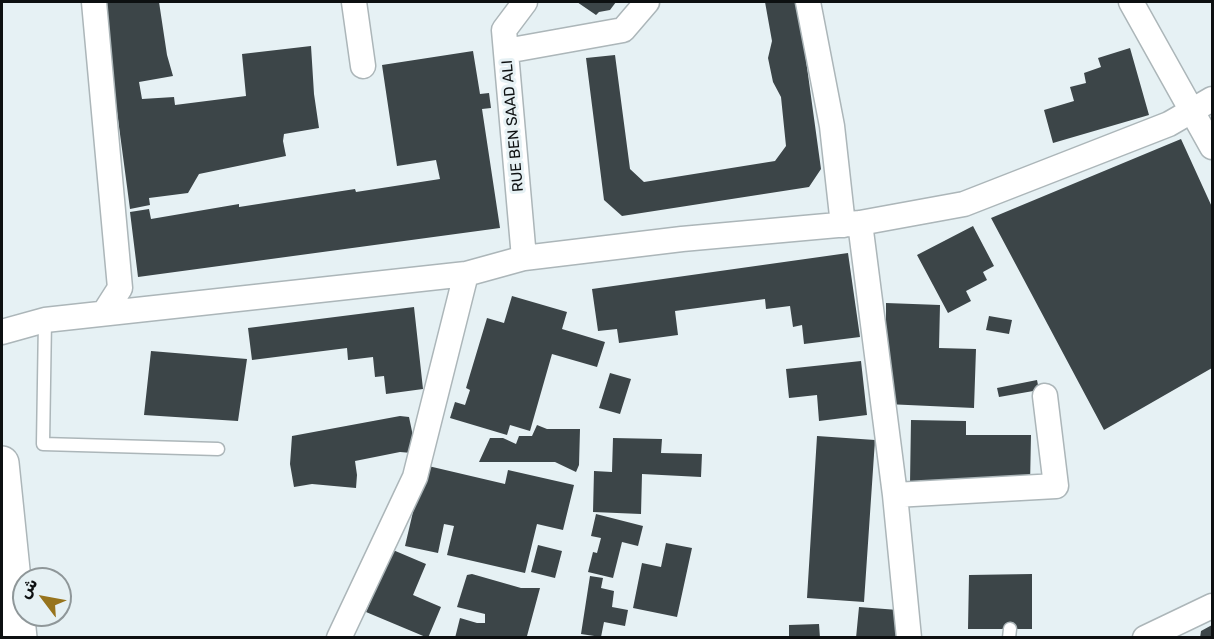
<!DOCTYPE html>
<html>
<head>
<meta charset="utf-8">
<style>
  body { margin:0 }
  #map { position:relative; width:1214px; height:639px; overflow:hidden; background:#e6f1f4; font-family:Rubik,Cairo,sans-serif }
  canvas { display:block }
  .frame { position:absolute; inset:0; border:3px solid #0d1011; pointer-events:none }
  .north { position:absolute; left:12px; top:567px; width:60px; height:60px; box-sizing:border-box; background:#e6f1f4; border:2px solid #8f9799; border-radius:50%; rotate:302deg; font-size:16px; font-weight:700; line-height:24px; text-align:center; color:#0d1011 }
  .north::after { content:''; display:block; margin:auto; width:21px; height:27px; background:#97741d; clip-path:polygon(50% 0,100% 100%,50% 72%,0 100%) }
</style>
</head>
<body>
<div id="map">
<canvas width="1214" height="639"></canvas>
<div class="frame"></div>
<div class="north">ش</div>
</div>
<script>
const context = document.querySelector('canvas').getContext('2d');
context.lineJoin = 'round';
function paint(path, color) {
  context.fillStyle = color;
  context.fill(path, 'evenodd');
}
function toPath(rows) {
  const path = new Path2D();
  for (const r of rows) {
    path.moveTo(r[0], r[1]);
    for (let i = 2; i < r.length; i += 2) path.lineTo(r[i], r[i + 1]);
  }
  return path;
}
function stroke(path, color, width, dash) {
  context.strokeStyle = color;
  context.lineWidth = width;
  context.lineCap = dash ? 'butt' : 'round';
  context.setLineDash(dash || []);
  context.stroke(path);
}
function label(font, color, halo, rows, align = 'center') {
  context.font = font + ' Rubik,sans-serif';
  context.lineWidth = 6;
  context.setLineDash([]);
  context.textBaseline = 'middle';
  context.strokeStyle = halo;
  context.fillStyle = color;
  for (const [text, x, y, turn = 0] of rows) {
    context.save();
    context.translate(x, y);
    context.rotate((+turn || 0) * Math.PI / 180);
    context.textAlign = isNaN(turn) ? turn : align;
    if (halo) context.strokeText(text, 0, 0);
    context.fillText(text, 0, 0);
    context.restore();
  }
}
paint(toPath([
  [101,2,159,2,167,55,173,76,139,82,142,99,174,97,175,105,246,96,242,54,311,46,314,94,319,128,284,134,283,141,286,156,199,174,188,193,149,198,150,205,130,209,116,104,111,87],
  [577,2,616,2,610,10,599,12,596,15],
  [765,2,798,2,821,169,809,187,622,216,604,200,586,58,615,55,630,169,644,182,775,161,786,146,781,97,773,82,768,58,772,41],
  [1130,48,1149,115,1053,143,1044,110,1074,101,1070,87,1086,83,1084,73,1101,67,1098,58],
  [473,51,480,94,489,93,491,108,482,109,500,228,138,277,130,212,149,209,151,219,239,204,239,207,355,189,356,192,440,179,436,160,397,166,382,65],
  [1181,139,1212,207,1212,368,1104,430,991,218],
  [973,226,994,266,983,272,987,280,966,291,971,301,948,313,917,255],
  [848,253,860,337,804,344,802,325,793,327,790,306,766,309,765,299,675,311,678,335,619,343,617,329,598,331,592,289],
  [512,296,567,312,562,329,605,342,597,367,552,354,530,431,510,425,507,435,450,418,455,402,465,405,470,390,466,388,487,318,504,323],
  [886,303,940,305,939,348,976,349,974,408,886,404],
  [414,307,423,389,386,394,384,376,375,377,373,357,348,360,347,348,252,360,248,328],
  [989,316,1012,320,1009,334,986,330],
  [151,351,247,359,238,421,144,415],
  [861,361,867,415,819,421,817,395,789,398,786,369],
  [610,373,631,379,620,414,599,408],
  [1037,380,1039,390,999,397,997,388],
  [400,416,409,417,413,436,412,453,400,452,355,461,357,475,356,488,312,484,294,487,290,464,292,436],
  [911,420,966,421,966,435,1031,435,1030,485,910,484],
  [537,425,547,429,580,429,579,465,576,472,555,462,479,462,490,438,503,438,516,444,519,436,532,436],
  [817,436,875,440,864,602,807,598],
  [613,438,662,439,661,453,702,454,701,477,642,474,641,514,593,512,594,471,612,472],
  [424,465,505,484,508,470,574,485,563,530,537,524,525,573,447,555,454,526,444,524,438,553,405,546],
  [596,514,643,526,638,546,622,542,613,578,588,572,593,552,597,553,601,538,591,536],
  [666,543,692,548,677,617,633,608,642,563,661,567],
  [538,545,562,551,555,578,531,572],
  [393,550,426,564,413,595,441,607,428,638,366,612],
  [472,574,521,588,540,588,527,636,455,638,460,618,477,623,485,623,485,614,457,607,467,575],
  [1032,574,1032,629,968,629,969,575],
  [590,576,603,578,601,588,614,591,612,607,628,610,625,626,604,622,601,637,581,634],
  [859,607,898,610,896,638,856,638],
  [819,624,820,638,789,638,789,625],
  [1212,625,1212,638,1200,638,1201,631]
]), '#3c4548');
const lane = toPath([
  [45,320,43,444,218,449],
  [1009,638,1010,629]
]);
const street = toPath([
  [94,2,120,288,104,313],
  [354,2,363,66],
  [808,2,832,126,843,225],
  [1131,2,1212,147],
  [506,51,623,30,647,2],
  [860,223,895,495,909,638],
  [524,258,504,30,525,2],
  [2,332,45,320,466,274,524,258,682,239,860,223,964,204,1169,124,1212,99],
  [895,495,1056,486,1045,396],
  [339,638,415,477,466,274],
  [1145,638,1212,606]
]);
const highway = toPath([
  [2,463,20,638]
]);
stroke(lane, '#acb6b9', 15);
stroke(street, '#acb6b9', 27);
stroke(highway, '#acb6b9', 36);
stroke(lane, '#fff', 12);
stroke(street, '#fff', 24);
stroke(highway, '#fff', 33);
label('15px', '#0d1011', '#e6f1f4', [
  ["RUE BEN SAAD ALI",513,126,-95]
]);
</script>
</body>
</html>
